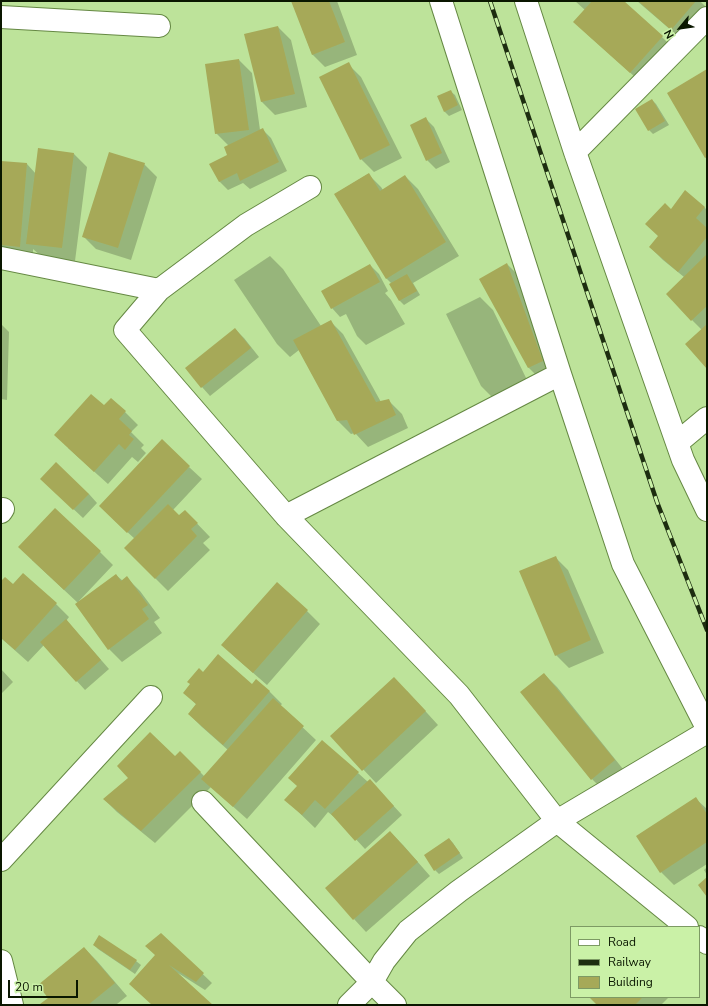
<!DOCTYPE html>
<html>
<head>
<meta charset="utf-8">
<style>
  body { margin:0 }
  #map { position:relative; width:708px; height:1006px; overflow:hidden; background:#bde39a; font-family:"Nunito Sans",sans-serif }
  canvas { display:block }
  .frame { position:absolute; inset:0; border:2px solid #0a1700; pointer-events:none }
  .legend { position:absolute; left:570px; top:926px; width:130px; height:72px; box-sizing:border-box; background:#caf1a7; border:1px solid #7d9a64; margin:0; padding:5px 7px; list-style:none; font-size:12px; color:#0a1700 }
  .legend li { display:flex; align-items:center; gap:8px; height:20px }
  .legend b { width:20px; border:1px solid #7d9a64 }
  .north { position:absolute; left:660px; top:8px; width:40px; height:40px; -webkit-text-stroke:3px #caf1a7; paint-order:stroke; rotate:241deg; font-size:11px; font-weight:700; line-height:16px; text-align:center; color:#0a1700 }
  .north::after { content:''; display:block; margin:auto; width:14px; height:18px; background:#0a1700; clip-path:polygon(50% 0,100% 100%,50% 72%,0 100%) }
  .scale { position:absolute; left:8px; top:980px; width:70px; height:18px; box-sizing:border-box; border:2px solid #0a1700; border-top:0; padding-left:5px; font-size:12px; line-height:14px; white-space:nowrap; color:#0a1700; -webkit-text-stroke:3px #caf1a7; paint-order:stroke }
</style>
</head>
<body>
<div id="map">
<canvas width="708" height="1006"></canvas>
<div class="frame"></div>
<ul class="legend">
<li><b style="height:5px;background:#fff"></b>Road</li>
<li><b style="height:5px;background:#1d2d10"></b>Railway</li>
<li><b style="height:11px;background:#a6a958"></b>Building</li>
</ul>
<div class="north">N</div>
<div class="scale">20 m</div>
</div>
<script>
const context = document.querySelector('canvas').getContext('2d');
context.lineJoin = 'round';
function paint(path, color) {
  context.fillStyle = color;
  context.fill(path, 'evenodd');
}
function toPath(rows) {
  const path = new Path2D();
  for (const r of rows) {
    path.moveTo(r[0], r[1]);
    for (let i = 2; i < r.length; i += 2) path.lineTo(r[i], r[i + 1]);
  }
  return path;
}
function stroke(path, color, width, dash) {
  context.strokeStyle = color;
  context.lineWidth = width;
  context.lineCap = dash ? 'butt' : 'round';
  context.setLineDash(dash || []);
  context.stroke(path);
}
paint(toPath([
  [292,1,337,1,357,55,325,67,312,54],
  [575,1,622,1,662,37,675,50,644,85,588,35,575,22,585,10],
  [637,1,700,1,707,8,685,42],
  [278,27,291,40,307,107,275,115,262,102,246,34],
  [239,60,252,73,260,130,262,129,271,138,287,171,250,189,243,183,228,190,219,181,229,155,228,145,216,133],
  [348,64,361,77,402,158,374,172,361,159],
  [450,91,455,95,462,110,449,116,445,112,438,97],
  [652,100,656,104,669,125,653,134,649,130],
  [426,119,434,127,450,162,436,169,427,160],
  [74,154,87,167,75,261,41,256,33,249,33,259,1,257,1,162,27,164,36,174],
  [144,164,157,177,131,260,96,249,83,236],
  [368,174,381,187,383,190,405,176,418,189,459,256,413,283,420,295,404,305,400,301,391,284,392,284,387,279,335,194],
  [704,207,707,210,707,368,702,330,692,320,684,277,663,260,650,247,659,237,671,210],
  [270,256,283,269,321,326,330,321,343,334,381,402,389,401,402,414,408,428,368,447,355,433,351,434,338,421,299,350,290,357,277,344,234,280],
  [507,264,520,277,556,374,542,381,528,367],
  [370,265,379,274,388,291,385,293,391,300,405,324,366,345,357,336,346,314,340,317,332,308],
  [480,297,493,310,528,382,494,399,481,386,446,314],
  [1,324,9,332,7,400,1,399],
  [235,329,244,338,259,357,210,396,202,387,186,368],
  [104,407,125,412,138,425,131,432,144,445,141,448,146,453,138,462,132,457,108,484,68,448],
  [189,467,202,479,173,510,179,516,185,511,210,537,203,543,210,550,168,591,125,548,135,539,113,519],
  [51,488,89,494,97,503,83,518],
  [100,552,113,565,79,601,80,602,116,575,123,581,127,578,140,591,160,618,154,622,162,633,122,662,109,649,78,603,32,560],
  [555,557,568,570,604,653,569,668,556,655],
  [1,583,13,585,56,604,69,617,66,621,74,629,109,669,85,690,44,645,28,662,1,638],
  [277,584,307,611,320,624,267,685,236,658,223,645],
  [1,669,13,682,1,694],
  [203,673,252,685,269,691,282,704,280,706,316,740,247,819,211,787,155,843,117,812,104,799,175,757,180,752,205,777,228,750,202,727,189,714,197,705,185,693],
  [544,674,557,687,627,774,605,792,592,779],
  [407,691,438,725,376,783,332,736],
  [358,773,368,782,378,789,402,815,365,849,339,821,328,812,315,828,286,800],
  [696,799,707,809,707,864,674,885,661,872,638,837],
  [390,832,403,845,430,876,366,932,354,919],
  [449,839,453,843,463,858,439,874,435,870],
  [707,867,707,875,704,870],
  [161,934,212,983,205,990,178,973,211,1005,152,1005,156,955],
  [100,937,136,961,141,965,135,974,98,949,94,945],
  [84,948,97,961,127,996,117,1004,118,1005,42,1005,49,998],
  [591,997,669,997,661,1005,599,1005]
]), '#0003');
paint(toPath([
  [291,1,329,1,345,42,312,55],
  [592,1,624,1,663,36,630,73,573,22],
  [638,1,696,1,671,30],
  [278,26,295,94,261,102,244,34],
  [239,59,249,130,215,134,205,64],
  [349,62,390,145,360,160,319,77],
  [707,69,707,157,705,158,667,93],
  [451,90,458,105,444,112,437,96],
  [652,99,665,121,648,131,635,109],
  [426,117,442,153,426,161,410,125],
  [263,128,279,162,240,181,237,173,219,182,209,164,227,155,224,147],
  [38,148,74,153,62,248,26,244],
  [109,152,145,163,118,248,82,237],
  [1,161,27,163,20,247,1,245],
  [369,173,380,191,405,175,446,242,386,279,334,194],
  [685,190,705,207,696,218,707,228,707,237,678,272,649,247,658,236,645,224,665,203,671,209],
  [707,254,707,306,691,321,666,294],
  [507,263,543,361,528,368,479,279],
  [370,264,380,282,331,309,321,291],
  [407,274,417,291,399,301,389,284],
  [331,320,376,402,389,399,396,415,354,435,347,420,337,421,293,340],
  [707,324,707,369,685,344],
  [235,328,251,348,201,388,185,368],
  [91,394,104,405,111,398,126,411,119,419,132,431,129,435,134,439,125,450,119,444,94,472,54,435],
  [162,439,190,466,127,533,99,506],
  [56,462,89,494,73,510,40,479],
  [168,504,179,515,185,510,198,523,191,529,197,536,155,579,124,548],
  [55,508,101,551,64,590,18,547],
  [556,556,591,640,555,656,519,571],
  [23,573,57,603,15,650,1,638,1,581,5,577,13,584],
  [116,574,121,581,127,576,148,605,142,609,149,619,108,650,75,604],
  [277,582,308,610,253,673,221,645],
  [66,619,101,660,76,682,40,642],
  [218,654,252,684,256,679,270,691,223,745,188,714,196,704,183,693,190,684,187,682,199,668,203,672],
  [544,673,615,760,591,780,520,692],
  [394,677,426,711,362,771,330,736],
  [273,698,304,726,233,807,201,779],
  [150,732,175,756,180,751,201,772,141,831,103,799,128,778,117,766],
  [322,740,359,772,325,809,315,800,302,815,284,800,297,786,288,778],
  [370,779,394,806,355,841,331,814],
  [696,797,707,814,707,842,660,873,636,836],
  [390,831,418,862,353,920,325,888],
  [449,838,460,853,434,871,424,855],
  [707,877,707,897,698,885],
  [161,933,204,973,196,982,169,965,213,1005,152,1005,129,984,155,955,145,946],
  [99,935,137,960,130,970,93,945],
  [84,947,115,983,88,1005,41,1005,40,1004,48,998,38,985],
  [589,997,643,997,635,1005,597,1005]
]), '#a6a958');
const minor = toPath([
  [441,1,560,374,623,564,707,728],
  [526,1,575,152,683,460,707,510],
  [1,17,159,26],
  [575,152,707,18],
  [310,187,246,225,159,290,125,330,286,516,459,695,557,821,687,927],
  [1,258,159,290],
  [677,443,707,418],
  [1,512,3,509],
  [286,516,560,374],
  [203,802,372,982,395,1005],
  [1,860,151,697],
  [699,937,707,943],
  [1,961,12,1005],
  [349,1005,372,982,384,961,408,931,459,891,557,821,707,732]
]);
stroke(minor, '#658843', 24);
stroke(minor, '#fff', 22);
const rail = toPath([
  [490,1,657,502,707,630]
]);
stroke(rail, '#1d2d10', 4.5);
stroke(rail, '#caf1a7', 3, [9]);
</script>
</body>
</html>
